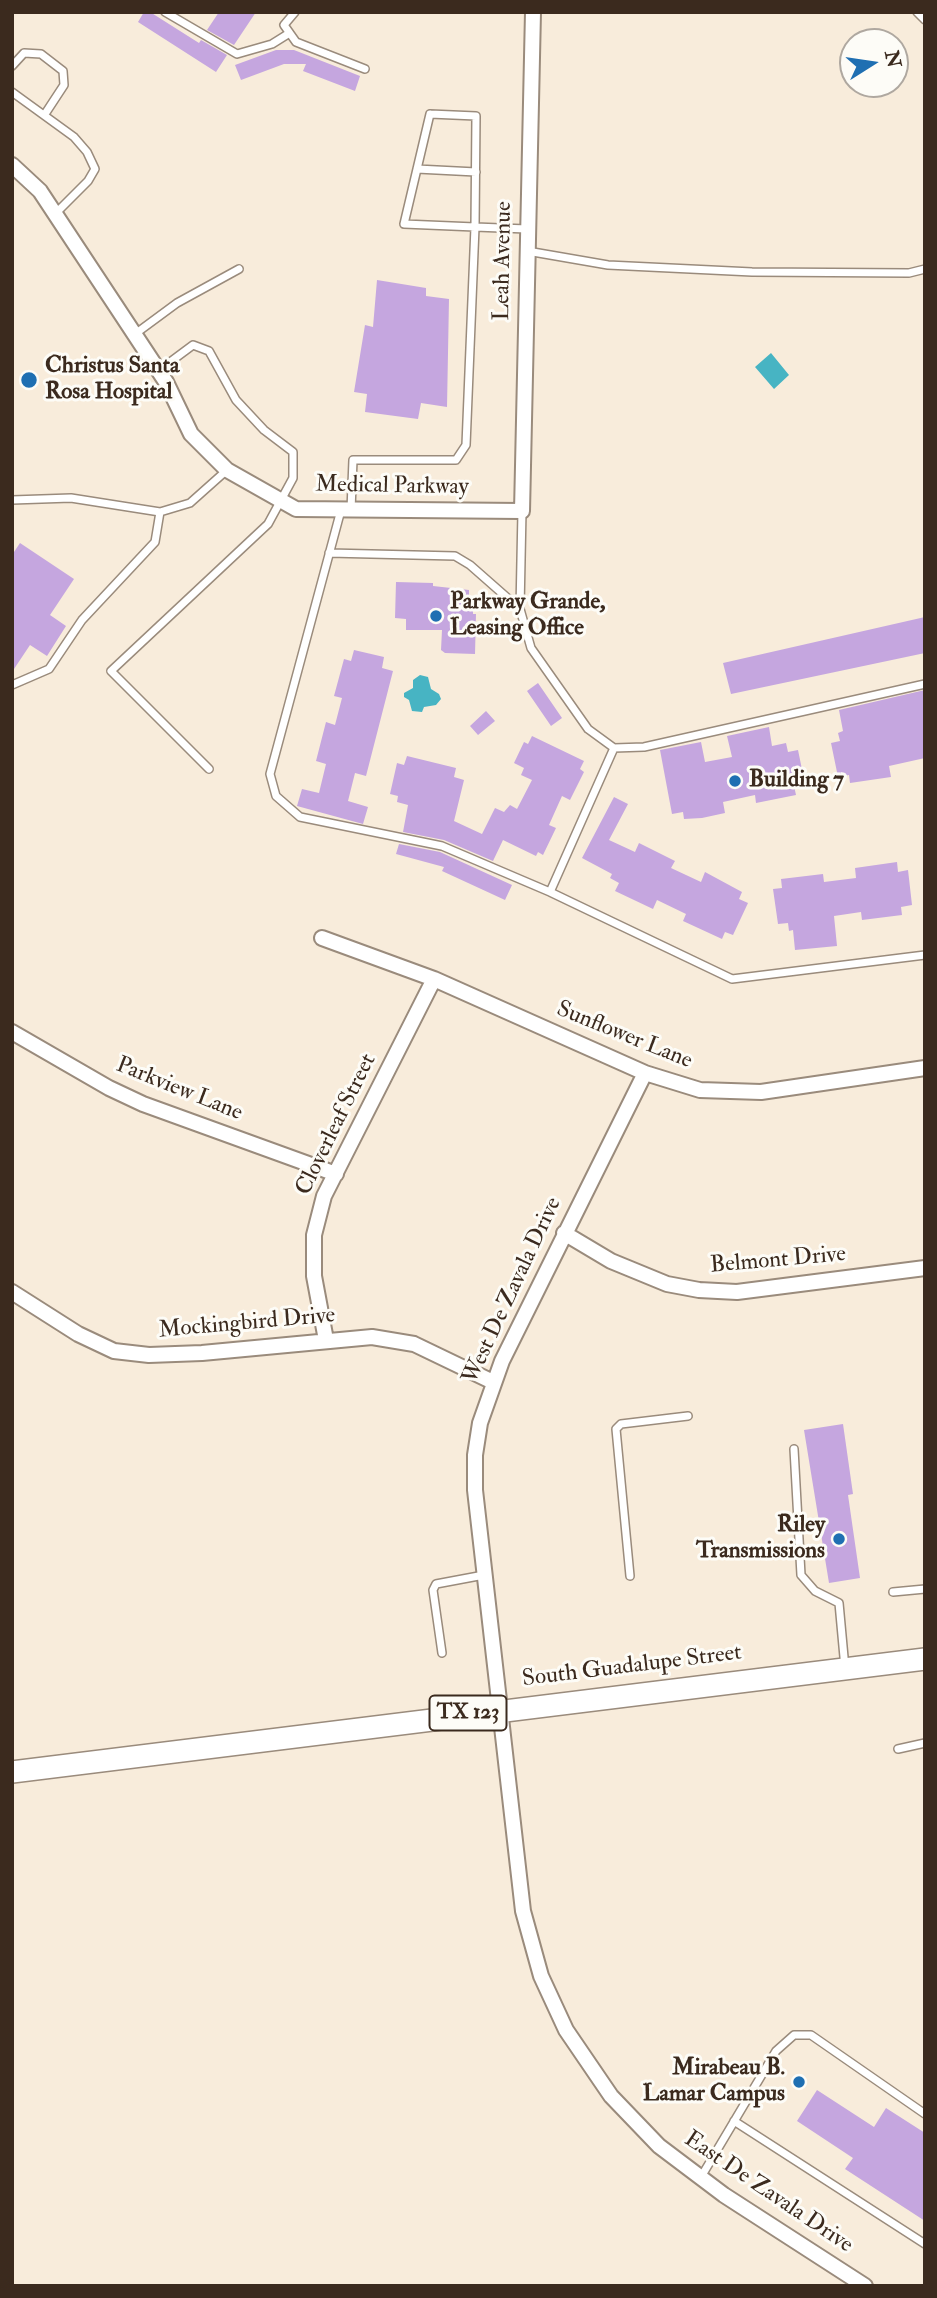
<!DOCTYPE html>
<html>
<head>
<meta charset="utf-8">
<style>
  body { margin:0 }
  #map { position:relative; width:937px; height:2298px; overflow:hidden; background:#f8ecdb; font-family:"IM FELL Double Pica",serif }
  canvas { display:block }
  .frame { position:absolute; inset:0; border:14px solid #3b2a1e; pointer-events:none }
  .north { position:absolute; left:839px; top:28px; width:70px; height:70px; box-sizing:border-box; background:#fdfcf7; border:2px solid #afa8a0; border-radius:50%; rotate:78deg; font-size:19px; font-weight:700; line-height:28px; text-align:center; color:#3b2a1e }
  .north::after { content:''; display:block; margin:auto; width:24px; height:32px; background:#1f6fb2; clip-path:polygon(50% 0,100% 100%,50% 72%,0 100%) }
</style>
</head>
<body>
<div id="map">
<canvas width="937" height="2298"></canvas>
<div class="frame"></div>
<div class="north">N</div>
</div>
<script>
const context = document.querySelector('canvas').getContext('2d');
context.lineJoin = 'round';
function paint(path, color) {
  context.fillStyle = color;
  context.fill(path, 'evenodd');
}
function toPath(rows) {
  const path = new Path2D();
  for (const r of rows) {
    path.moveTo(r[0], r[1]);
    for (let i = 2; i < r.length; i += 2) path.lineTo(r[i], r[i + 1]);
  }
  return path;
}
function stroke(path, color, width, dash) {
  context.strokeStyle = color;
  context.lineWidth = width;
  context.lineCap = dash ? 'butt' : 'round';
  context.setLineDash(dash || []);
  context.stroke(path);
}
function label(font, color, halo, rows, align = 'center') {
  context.font = font + ' "IM FELL Double Pica",serif';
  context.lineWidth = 6;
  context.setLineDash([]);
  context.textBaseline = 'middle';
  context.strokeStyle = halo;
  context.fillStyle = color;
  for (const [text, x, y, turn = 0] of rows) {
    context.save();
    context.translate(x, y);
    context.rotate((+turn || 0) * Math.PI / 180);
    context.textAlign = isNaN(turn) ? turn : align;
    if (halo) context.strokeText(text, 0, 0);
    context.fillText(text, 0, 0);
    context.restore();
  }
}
paint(toPath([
  [771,353,789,375,774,389,755,367],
  [420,675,428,677,431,689,439,694,441,699,436,705,424,707,422,712,412,711,409,700,404,697,404,693,413,688,413,680]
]), '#47b4c3');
paint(toPath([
  [144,12,150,12,199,43,201,40,227,55,216,72,138,22],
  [219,12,256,12,234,45,207,30],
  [276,50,294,50,360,76,355,91,303,71,306,64,284,64,241,80,235,65],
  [377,280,426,288,426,296,449,299,447,407,421,403,418,419,365,412,367,394,354,392,365,325,373,327],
  [20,543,74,579,50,615,66,626,47,656,30,645,12,672,12,555],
  [396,582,433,583,433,586,469,590,469,604,473,604,473,614,476,614,475,654,445,653,441,650,442,630,406,630,406,619,395,618],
  [925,617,925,653,731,694,723,663],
  [354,650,384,657,382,668,393,671,366,776,355,773,348,801,368,807,363,824,297,806,302,789,319,793,326,764,316,761,326,722,335,725,342,698,334,696,344,659,351,661],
  [538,683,562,718,551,726,527,691],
  [925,690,925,758,889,766,891,777,850,783,849,775,838,777,831,743,840,741,838,733,843,731,839,710],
  [486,711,495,721,478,735,470,726],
  [769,727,772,746,786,743,788,752,798,750,805,784,794,786,796,795,756,803,755,795,723,802,725,813,702,818,684,819,683,812,672,814,660,750,701,742,705,762,732,757,727,736],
  [532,736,584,761,580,769,584,772,570,800,562,796,549,825,556,828,543,855,538,852,536,856,503,840,493,861,444,840,403,832,408,805,397,802,398,796,390,794,397,763,404,765,407,756,456,768,454,777,464,780,454,821,482,834,495,808,504,812,510,805,517,809,532,780,521,775,524,768,514,763,524,742,528,744],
  [614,797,628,804,609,840,635,852,639,843,675,861,671,868,701,882,705,872,742,892,739,899,748,903,733,935,725,932,722,939,683,921,686,914,657,900,653,909,615,891,619,883,610,878,612,874,582,858],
  [399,844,440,852,512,885,505,900,442,871,444,867,396,854],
  [897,862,898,872,908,870,912,905,901,907,902,915,862,920,861,912,834,916,837,946,795,950,793,930,789,931,788,923,778,924,773,889,782,888,781,879,823,874,824,882,856,878,855,868],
  [843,1424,853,1494,848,1495,860,1578,829,1583,804,1430],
  [817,2090,874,2127,886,2108,925,2133,925,2221,845,2169,853,2158,797,2121]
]), '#c5a6df');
const service = toPath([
  [165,12,237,54,272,44,288,34],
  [295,12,284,25,296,42,365,69],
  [917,12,925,20],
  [12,66,24,53,41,54,63,71,64,85,45,114],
  [12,92,74,137,87,152,95,169,88,181,54,215],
  [430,114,476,116,475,227,404,224,430,114],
  [417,169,476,172],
  [527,251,608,265,752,272,909,273,925,269],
  [135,334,177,303,239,269],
  [158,371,193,345,209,351,236,400,264,430,293,452,293,478,268,524,111,671,209,769],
  [12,500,71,498,160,512,190,503,227,470],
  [341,510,270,774,276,796,300,817,442,846,550,892,732,979,925,955],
  [351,510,353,460,456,460,466,445,475,227,527,229],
  [522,511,520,609,531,648,588,729,614,748,644,747,925,684],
  [329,553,455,556,470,565,520,609],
  [12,685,49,669,82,620,155,542,160,512],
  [550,892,614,748],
  [794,1449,801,1575,815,1591,839,1603,845,1668],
  [630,1576,616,1429,621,1424,688,1416],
  [893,1592,925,1589],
  [442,1653,433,1590,436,1584,484,1575],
  [898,1749,925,1743],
  [734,2121,925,2244],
  [701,2177,776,2051,794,2035,811,2035,925,2114]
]);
const minor = toPath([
  [12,165,40,191,166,382,191,434,227,470,296,509,522,511,533,12],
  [322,938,434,979,645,1073,700,1090,761,1092,925,1068],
  [12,1032,109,1088,143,1104,336,1174],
  [645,1073,502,1361,480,1423,475,1455,475,1490,523,1911,541,1976,566,2030,611,2096,659,2146,724,2195,865,2286],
  [564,1233,611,1261,667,1284,699,1290,737,1292,925,1268],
  [12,1292,78,1334,114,1351,149,1355,202,1353,372,1337,414,1344,493,1382],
  [326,1340,314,1276,314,1235,324,1196,434,979]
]);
const primary = toPath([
  [12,1772,925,1659]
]);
stroke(service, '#9a8b7c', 10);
stroke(minor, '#9a8b7c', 18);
stroke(primary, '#9a8b7c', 24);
stroke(service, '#fff', 7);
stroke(minor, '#fff', 14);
stroke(primary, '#fff', 21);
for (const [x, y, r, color] of [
  [29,380,9,"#1f6fb2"],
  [436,616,7,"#1f6fb2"],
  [735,781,7,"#1f6fb2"],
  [839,1539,7,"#1f6fb2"],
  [799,2082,7,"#1f6fb2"]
]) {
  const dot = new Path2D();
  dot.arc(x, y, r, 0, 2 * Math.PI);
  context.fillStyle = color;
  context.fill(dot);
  stroke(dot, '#fdfcf7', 2.5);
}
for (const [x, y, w] of [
  [468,1713,77]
]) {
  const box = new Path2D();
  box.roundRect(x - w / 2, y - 17.5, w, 35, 5);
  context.fillStyle = '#fdfcf7';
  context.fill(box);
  stroke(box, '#3b2a1e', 2);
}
label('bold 21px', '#3b2a1e', null, [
  ["TX 123",468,1713]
]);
label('23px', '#3b2a1e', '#fdfcf7', [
  ["Leah Avenue",504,261,-89],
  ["Medical Parkway",392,487,1],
  ["Sunflower Lane",624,1036,22],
  ["Parkview Lane",179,1090,22],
  ["Cloverleaf Street",337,1125,-64],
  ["Belmont Drive",778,1261,-5],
  ["West De Zavala Drive",513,1291,-65],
  ["Mockingbird Drive",247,1324,-5],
  ["South Guadalupe Street",632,1667,-7],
  ["East De Zavala Drive",768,2193,34]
]);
label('bold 23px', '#3b2a1e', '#fdfcf7', [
  ["Christus Santa",45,367],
  ["Rosa Hospital",45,393],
  ["Parkway Grande,",450,603],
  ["Leasing Office",450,629],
  ["Building 7",749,781],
  ["Riley",825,1526,"right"],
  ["Transmissions",825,1552,"right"],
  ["Mirabeau B.",785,2069,"right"],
  ["Lamar Campus",785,2095,"right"]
], 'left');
</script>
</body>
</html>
